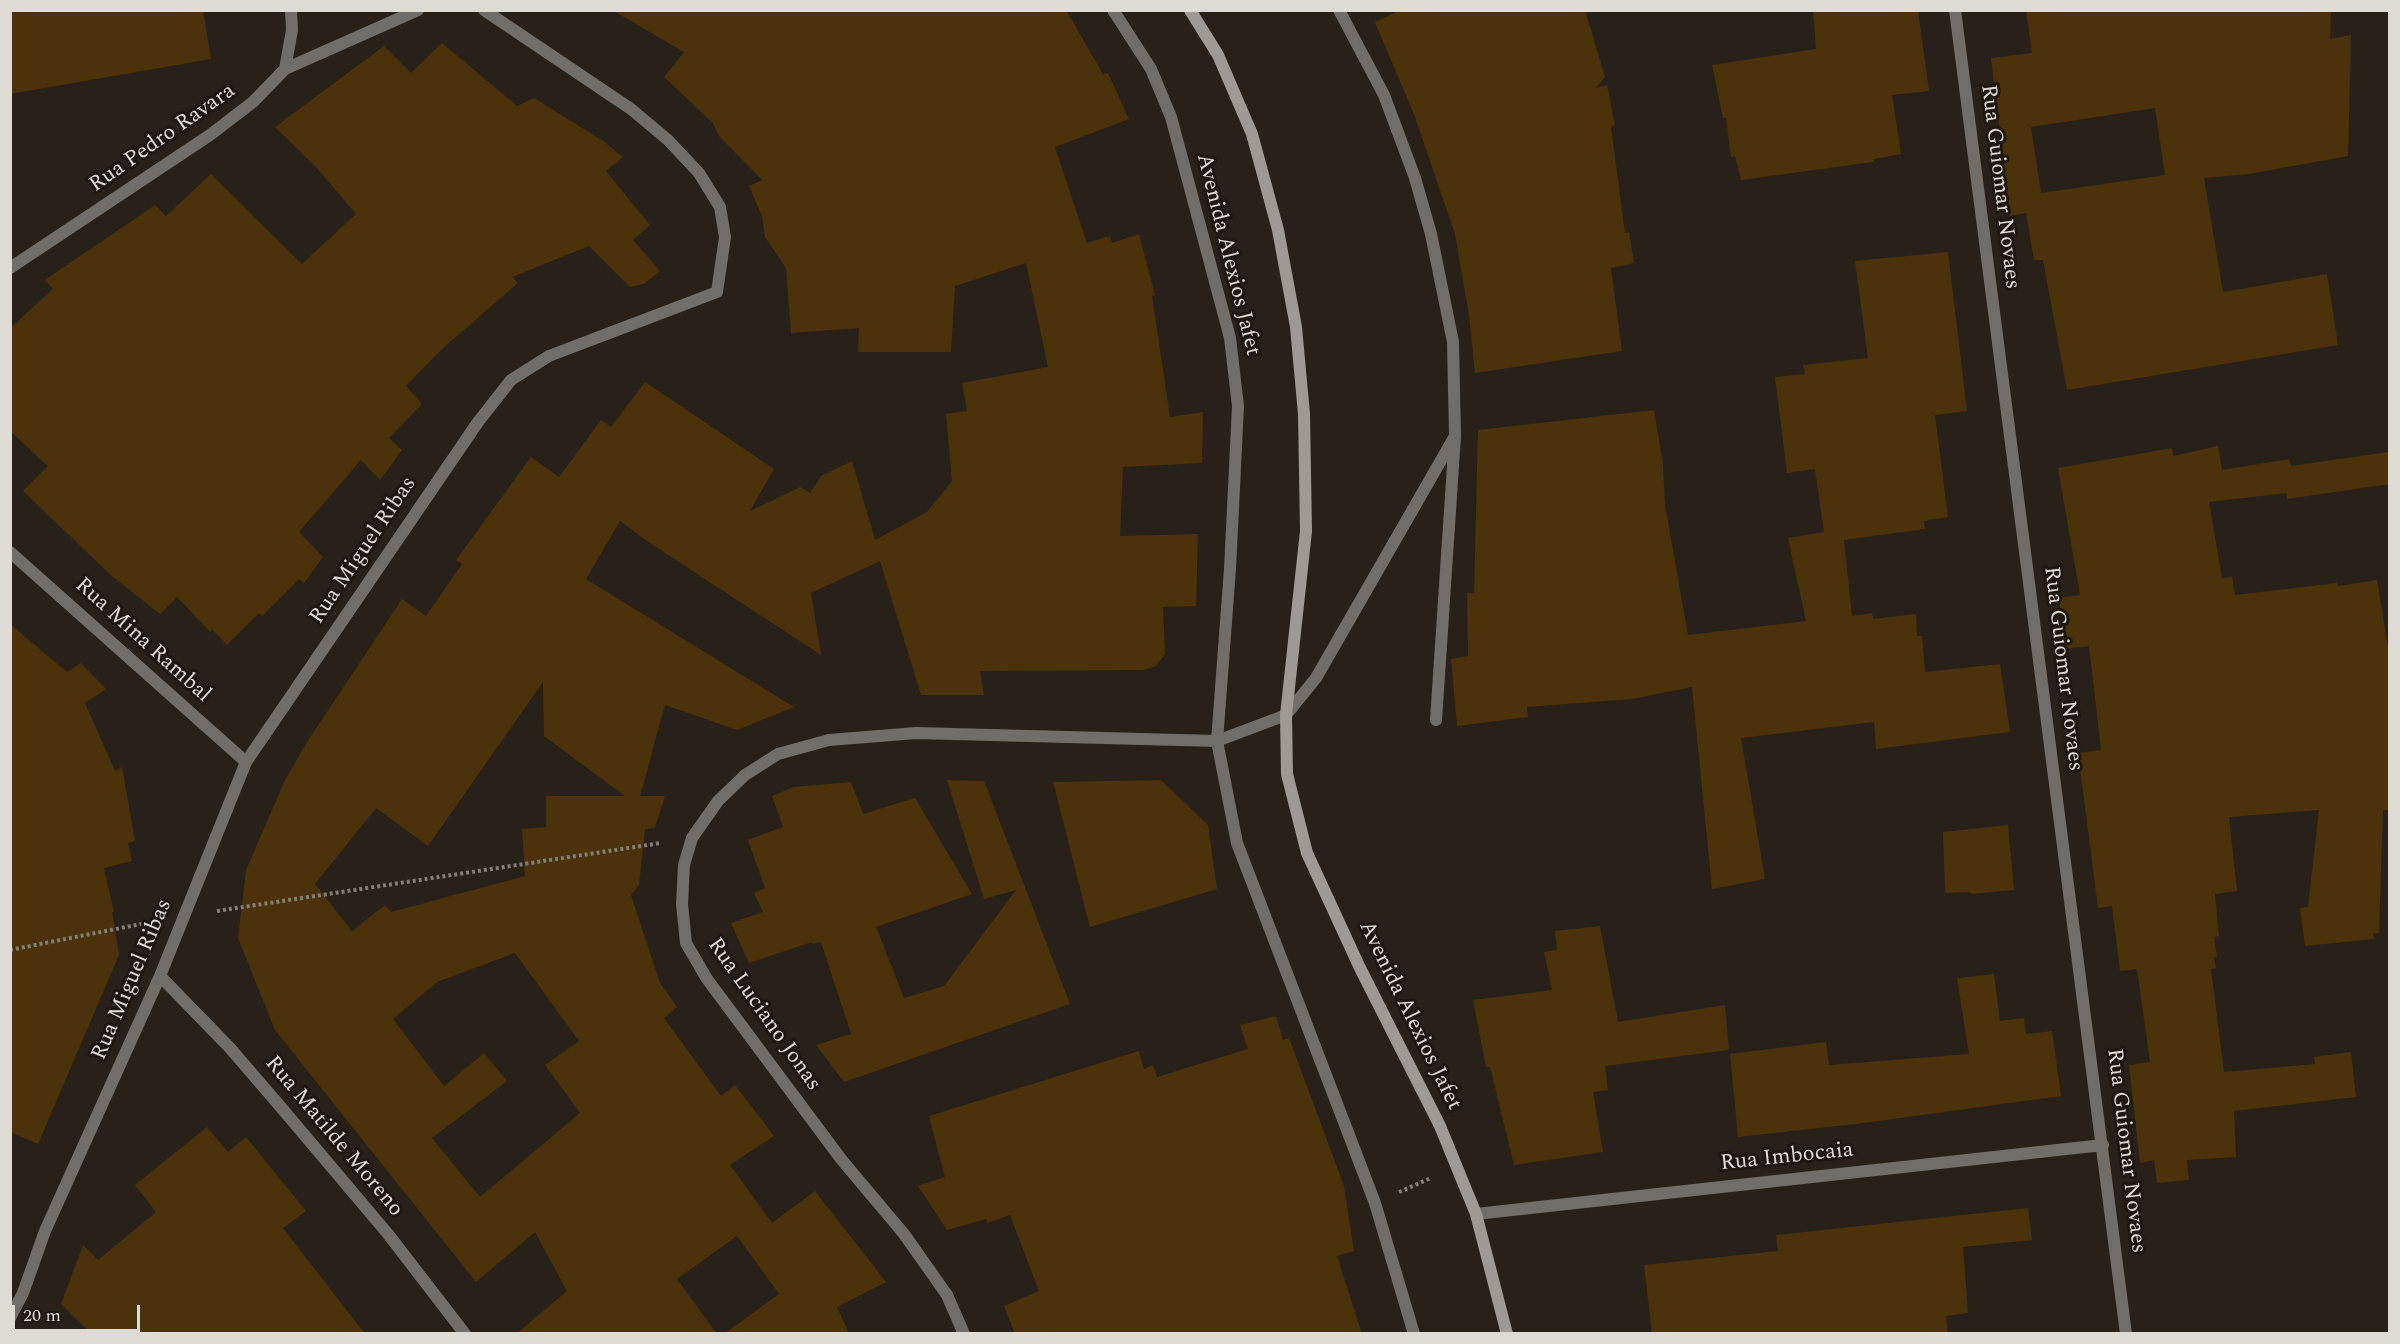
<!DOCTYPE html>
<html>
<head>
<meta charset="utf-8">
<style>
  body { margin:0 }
  #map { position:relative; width:2400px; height:1344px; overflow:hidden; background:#272119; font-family:Spectral,serif }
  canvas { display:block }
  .frame { position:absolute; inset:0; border:12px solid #dedad4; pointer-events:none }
  .scale { position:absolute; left:12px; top:1305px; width:128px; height:27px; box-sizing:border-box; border:3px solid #dedad4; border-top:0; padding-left:8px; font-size:18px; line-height:21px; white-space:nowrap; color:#dedad4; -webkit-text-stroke:4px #1e1810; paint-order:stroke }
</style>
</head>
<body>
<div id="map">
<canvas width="2400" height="1344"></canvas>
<div class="frame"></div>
<div class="scale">20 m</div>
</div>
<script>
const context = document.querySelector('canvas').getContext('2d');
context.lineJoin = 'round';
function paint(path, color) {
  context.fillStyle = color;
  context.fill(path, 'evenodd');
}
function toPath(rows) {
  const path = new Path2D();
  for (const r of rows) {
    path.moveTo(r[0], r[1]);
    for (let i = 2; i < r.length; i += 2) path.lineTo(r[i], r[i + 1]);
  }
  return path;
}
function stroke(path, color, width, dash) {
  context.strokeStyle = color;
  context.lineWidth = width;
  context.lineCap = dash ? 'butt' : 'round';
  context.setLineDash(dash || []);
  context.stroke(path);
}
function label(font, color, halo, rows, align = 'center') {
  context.font = font + ' Spectral,serif';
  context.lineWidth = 6;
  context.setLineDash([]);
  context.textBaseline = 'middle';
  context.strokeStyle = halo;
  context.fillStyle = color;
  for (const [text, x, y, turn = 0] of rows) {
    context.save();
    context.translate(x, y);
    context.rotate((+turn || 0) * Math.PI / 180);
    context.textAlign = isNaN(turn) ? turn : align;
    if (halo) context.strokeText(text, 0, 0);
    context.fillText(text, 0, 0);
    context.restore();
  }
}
paint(toPath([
  [10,10,203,10,211,59,10,94],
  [612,10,1066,10,1103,74,1108,73,1129,119,1055,147,1087,243,1110,236,1112,243,1139,234,1155,295,1152,296,1170,417,1203,412,1202,463,1123,467,1120,536,1198,534,1196,606,1163,607,1165,654,1156,666,1143,670,980,671,984,695,921,695,880,561,811,593,821,655,650,543,620,521,586,579,794,707,737,730,665,705,640,796,665,796,655,828,645,829,639,885,631,895,660,983,677,1007,664,1018,721,1096,735,1085,774,1136,730,1165,772,1223,815,1191,886,1282,837,1307,849,1334,724,1334,779,1294,737,1236,677,1279,717,1334,516,1334,567,1291,535,1232,476,1282,275,1030,238,938,246,870,285,780,307,742,402,599,426,616,462,564,456,560,531,457,559,477,601,420,611,427,645,382,774,469,750,511,800,487,810,493,821,476,852,461,875,540,927,512,952,481,946,414,967,411,962,383,1048,367,1026,263,955,286,951,352,858,352,859,328,791,333,786,268,765,237,762,216,749,186,762,180,719,136,713,123,664,77,684,52],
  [543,682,544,736,625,796,546,796,546,827,522,829,525,876,391,912,385,905,352,931,315,884,376,808,428,846],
  [515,953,579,1041,545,1065,580,1113,480,1197,432,1138,507,1081,484,1053,444,1086,393,1019,437,982],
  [1400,10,1585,10,1605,77,1596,88,1607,85,1615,125,1611,127,1625,233,1629,232,1634,263,1611,268,1622,351,1475,373,1469,315,1455,234,1415,117,1375,22],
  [1813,10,1918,10,1929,91,1892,95,1901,154,1874,159,1873,162,1741,180,1735,156,1731,157,1726,118,1723,118,1712,65,1816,49],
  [2026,10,2331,10,2330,39,2351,35,2348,156,2249,174,2204,178,2223,292,2327,274,2338,345,2067,390,2043,260,2034,260,2026,213,2010,216,1991,58,2032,53],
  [2155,108,2165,175,2041,193,2031,127],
  [442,43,517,106,534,98,603,141,623,157,606,171,650,225,633,240,660,271,644,284,630,287,589,246,512,277,518,283,443,348,406,386,422,404,389,438,402,450,380,480,361,460,299,532,323,557,304,583,299,579,262,616,259,613,227,645,212,629,210,632,177,597,160,614,113,577,23,491,48,466,10,431,10,328,53,289,45,280,155,205,166,216,211,174,302,264,356,214,315,166,275,127,384,46,411,73],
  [1948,252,1967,411,1935,415,1948,517,1924,521,1925,529,1844,540,1852,616,1872,613,1873,619,1916,614,1917,636,1922,636,1925,672,2000,664,2010,732,1876,749,1874,722,1741,738,1765,879,1712,889,1692,687,1632,699,1527,707,1528,717,1457,726,1451,659,1468,656,1467,593,1474,593,1478,430,1654,410,1663,464,1665,505,1688,635,1806,621,1788,538,1824,532,1815,469,1787,473,1775,377,1805,374,1803,365,1868,358,1855,261],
  [2218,446,2222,470,2289,459,2291,466,2388,452,2390,484,2287,499,2287,493,2209,502,2222,578,2232,577,2235,595,2337,583,2338,586,2377,580,2390,659,2390,810,2383,810,2379,933,2373,933,2374,939,2305,946,2300,908,2308,907,2319,810,2229,817,2237,891,2215,894,2219,936,2214,937,2217,957,2214,957,2216,968,2211,969,2224,1072,2315,1064,2314,1057,2351,1052,2356,1097,2234,1111,2236,1157,2187,1160,2189,1180,2157,1183,2154,1160,2140,1163,2129,1065,2150,1062,2137,969,2120,971,2112,906,2098,908,2078,753,2101,750,2089,646,2065,649,2059,598,2080,595,2058,468,2172,448,2173,456],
  [10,624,67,672,81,663,106,689,85,703,115,771,122,767,135,841,128,843,132,861,104,868,114,912,112,912,119,955,38,1144,10,1132],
  [947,780,984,781,1070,1004,844,1082,816,1045,851,1034,821,942,813,944,812,942,749,963,731,923,763,912,754,893,765,888,748,840,783,827,772,796,794,787,851,782,863,814,915,798,972,894,876,927,904,998,944,986,1016,890,984,899],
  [1161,780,1208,825,1217,889,1090,927,1053,782],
  [2008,825,2014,890,1971,894,1970,892,1945,893,1943,832],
  [1600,926,1618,1022,1725,1005,1729,1050,1605,1066,1608,1090,1593,1092,1603,1152,1514,1165,1490,1067,1486,1067,1473,1000,1552,990,1544,952,1557,950,1555,931],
  [1994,974,2000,1021,2024,1018,2026,1034,2052,1031,2061,1096,1864,1123,1738,1137,1730,1054,1826,1042,1829,1065,1969,1054,1957,978],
  [1276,1016,1283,1040,1289,1038,1344,1186,1354,1251,1337,1256,1362,1334,1015,1334,1004,1306,1039,1291,1010,1215,987,1223,986,1219,947,1230,918,1186,945,1177,929,1116,1139,1051,1144,1069,1153,1065,1157,1077,1248,1049,1240,1025],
  [207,1127,228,1152,246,1137,306,1211,283,1228,365,1334,92,1334,61,1304,83,1245,98,1260,156,1212,135,1185],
  [2028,1208,2032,1240,1963,1247,1968,1313,1946,1316,1948,1334,1652,1334,1644,1265,1778,1251,1776,1235]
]), '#4b320b');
stroke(toPath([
  [217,911,661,843],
  [10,950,151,922],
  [1399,1192,1431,1178]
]), '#837e77', 4, [3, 3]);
stroke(toPath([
  [1113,10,1151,69,1171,117,1230,338,1238,406,1230,569,1217,741,1237,843,1375,1203,1414,1334],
  [1339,10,1384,95,1415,178,1431,234,1453,342,1455,436,1436,720],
  [1955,10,2126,1334],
  [285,69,418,10],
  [10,268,210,135,253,102,285,69,292,30,291,10],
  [10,552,246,762],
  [160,976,230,1048,285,1112,388,1234,465,1334],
  [1476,1214,2103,1145],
  [10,1318,23,1293,45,1231,160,976,246,762,478,422,511,380,549,356,717,292,725,237,720,207,699,173,668,140,631,109,484,10],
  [964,1334,947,1295,904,1234,841,1159,707,979,686,943,682,904,684,865,692,838,718,801,745,775,778,754,829,740,916,733,1217,741,1286,715,1316,678,1455,436]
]), '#716e69', 12);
stroke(toPath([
  [1190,10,1218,55,1252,134,1278,230,1296,327,1304,414,1306,531,1286,715,1287,774,1307,853,1360,968,1440,1126,1476,1214,1507,1334]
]), '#9e9992', 12);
label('22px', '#dedad4', '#1e1810', [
  ["Rua Pedro Ravara",163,139,-35],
  ["Rua Guiomar Novaes",1999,187,83],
  ["Avenida Alexios Jafet",1227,255,76],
  ["Rua Miguel Ribas",364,551,-56],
  ["Rua Mina Rambal",142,641,42],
  ["Rua Guiomar Novaes",2062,669,83],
  ["Rua Miguel Ribas",133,980,-67],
  ["Rua Luciano Jonas",763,1015,55],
  ["Avenida Alexios Jafet",1409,1016,64],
  ["Rua Matilde Moreno",333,1137,50],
  ["Rua Guiomar Novaes",2125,1151,83],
  ["Rua Imbocaia",1787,1158,-6]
]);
</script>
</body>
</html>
